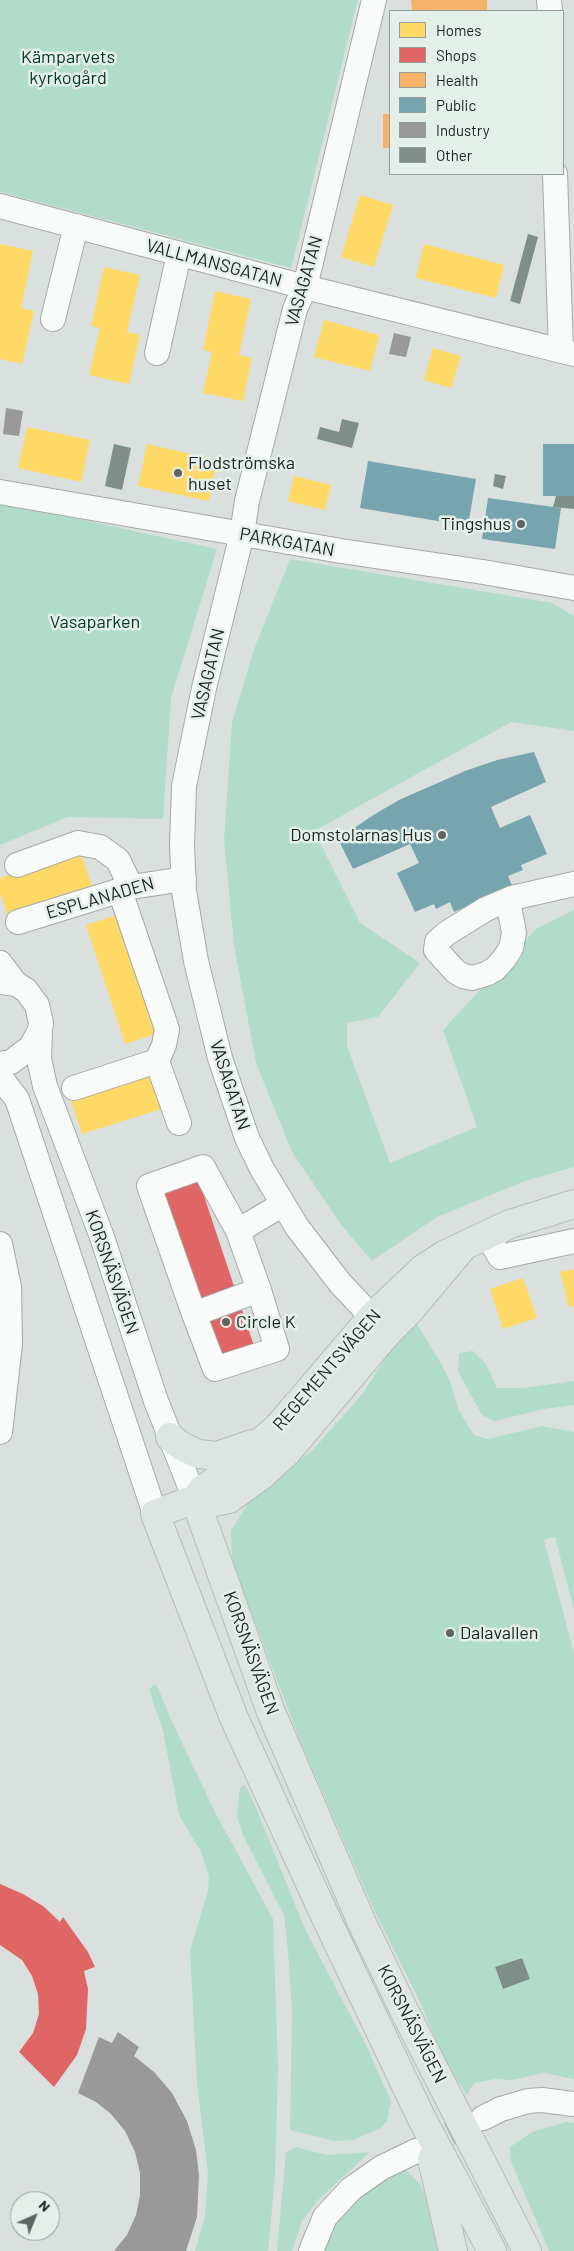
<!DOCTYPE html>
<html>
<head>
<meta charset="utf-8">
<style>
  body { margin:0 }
  #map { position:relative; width:574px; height:2251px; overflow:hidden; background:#dae0dd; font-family:Barlow,sans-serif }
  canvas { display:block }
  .legend { position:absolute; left:389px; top:10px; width:175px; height:165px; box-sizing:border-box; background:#e5efea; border:1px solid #959d99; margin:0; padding:6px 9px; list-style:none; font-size:15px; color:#1d211f }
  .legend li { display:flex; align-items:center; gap:10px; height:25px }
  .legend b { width:25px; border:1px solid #959d99 }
  .north { position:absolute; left:10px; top:2191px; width:50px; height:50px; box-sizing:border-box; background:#e5efea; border:1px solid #959d99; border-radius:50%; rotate:44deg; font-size:14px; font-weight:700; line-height:20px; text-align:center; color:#1d211f }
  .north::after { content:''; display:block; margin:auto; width:18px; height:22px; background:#5f6462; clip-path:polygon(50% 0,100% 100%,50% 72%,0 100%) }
</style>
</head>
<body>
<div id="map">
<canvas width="574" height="2251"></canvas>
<ul class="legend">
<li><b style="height:14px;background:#ffd966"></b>Homes</li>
<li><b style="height:14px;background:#e06666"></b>Shops</li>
<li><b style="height:14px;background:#f6b26b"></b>Health</li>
<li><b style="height:14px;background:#76a5af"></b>Public</li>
<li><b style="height:14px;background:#999"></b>Industry</li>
<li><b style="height:14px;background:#7f8e88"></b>Other</li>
</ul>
<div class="north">N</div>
</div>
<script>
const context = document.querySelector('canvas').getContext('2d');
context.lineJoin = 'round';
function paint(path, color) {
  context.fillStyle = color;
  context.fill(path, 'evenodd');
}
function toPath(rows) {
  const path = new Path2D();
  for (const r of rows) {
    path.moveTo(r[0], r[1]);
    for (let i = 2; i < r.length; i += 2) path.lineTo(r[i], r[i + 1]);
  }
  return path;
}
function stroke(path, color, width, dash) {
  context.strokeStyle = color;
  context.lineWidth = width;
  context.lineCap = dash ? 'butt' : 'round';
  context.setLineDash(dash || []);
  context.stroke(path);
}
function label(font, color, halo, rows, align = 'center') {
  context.font = font + ' Barlow,sans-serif';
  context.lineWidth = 5;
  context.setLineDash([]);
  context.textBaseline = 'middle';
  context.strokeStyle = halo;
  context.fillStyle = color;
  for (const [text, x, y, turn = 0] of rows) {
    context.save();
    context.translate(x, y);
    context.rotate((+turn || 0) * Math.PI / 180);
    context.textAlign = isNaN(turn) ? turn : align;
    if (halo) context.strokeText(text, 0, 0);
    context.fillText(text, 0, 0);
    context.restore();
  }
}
paint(toPath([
  [0,0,358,0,291,268,0,192],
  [0,502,217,549,171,698,163,819,68,817,0,845],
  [290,559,552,603,574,616,574,731,511,722,314,831,360,923,420,963,378,1017,347,1023,347,1046,390,1163,477,1127,443,1030,536,929,574,910,574,1167,525,1181,437,1217,372,1261,340,1223,292,1152,256,1063,234,945,224,839,232,723,253,652],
  [410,1318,415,1321,439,1360,450,1381,459,1411,474,1435,488,1439,542,1426,574,1432,574,1610,555,1537,544,1540,574,1653,574,2079,544,2073,512,2080,495,2079,474,2083,467,2095,446,2063,420,2002,375,1912,301,1743,232,1562,231,1531,250,1500,258,1491,313,1450,364,1392],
  [522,1958,530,1979,502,1989,495,1967],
  [473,1351,486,1364,497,1388,523,1388,574,1381,574,1405,544,1409,495,1421,482,1415,458,1371,459,1353],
  [154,1684,158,1688,173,1724,215,1812,273,1919,278,2067,275,2176,268,2251,195,2251,205,2216,208,2174,197,2083,190,1950,208,1891,209,1876,200,1850,179,1815,163,1731,149,1690],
  [245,1785,252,1798,304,1927,366,2045,391,2101,387,2121,381,2128,353,2140,334,2141,290,2130,292,2014,289,1962,284,1915,243,1835,237,1817,240,1788],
  [566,2122,574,2123,574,2251,549,2251,510,2159,510,2147,532,2132],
  [296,2147,327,2155,370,2152,319,2199,302,2221,292,2251,277,2251,286,2152],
  [404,2168,421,2185,427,2200,440,2251,322,2251,341,2214,373,2177]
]), '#b1dcca');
paint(toPath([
  [360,195,393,205,374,267,341,257],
  [0,244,33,251,21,308,34,311,22,364,0,359],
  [424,244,504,265,496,298,416,278],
  [104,267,140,275,127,332,140,335,129,384,89,375,100,328,91,326],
  [215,291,251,299,239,355,252,358,243,401,203,393,212,352,203,350],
  [324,320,379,335,370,371,314,357],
  [433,348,461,356,451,388,424,380],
  [27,427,90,440,81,482,18,468],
  [147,444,217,460,209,501,138,486],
  [294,476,331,485,325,510,288,501],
  [80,851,92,886,7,914,0,893,0,878],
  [120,914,160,1033,125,1044,86,925],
  [153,1074,164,1108,82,1134,71,1100],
  [574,1269,574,1306,569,1307,560,1272],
  [523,1278,537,1318,503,1329,490,1289]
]), '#ffd966');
paint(toPath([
  [199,1181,254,1346,216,1360,158,1195],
  [0,1884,23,1894,43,1906,60,1922,63,1917,88,1952,95,1967,84,1971,88,1989,86,2029,77,2055,54,2087,19,2052,33,2033,39,2014,38,1994,32,1976,22,1960,0,1945]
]), '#e06666');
paint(toPath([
  [411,0,487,0,487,11,412,11],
  [383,114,390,114,390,148,383,148]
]), '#f6b26b');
paint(toPath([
  [543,444,574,444,574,496,543,496],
  [368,461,476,479,468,526,360,508],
  [488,498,561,508,555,549,482,539],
  [534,752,546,782,491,807,500,828,530,815,547,854,521,865,523,870,508,876,512,885,454,912,450,902,436,909,434,904,415,912,397,873,419,863,410,844,353,869,338,839,375,814,399,800,465,771,497,760]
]), '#76a5af');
paint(toPath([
  [394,333,411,337,406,357,389,354],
  [6,408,23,411,19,436,3,434],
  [118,2032,139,2047,134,2056,154,2072,172,2093,187,2121,196,2150,199,2175,197,2217,186,2251,114,2251,127,2235,136,2215,140,2195,140,2173,135,2152,125,2131,111,2114,96,2102,78,2093,99,2037,112,2043]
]), '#999');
paint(toPath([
  [528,234,538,237,520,304,510,301],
  [342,419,359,423,352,448,317,439,320,427,339,432],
  [114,444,131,448,122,490,105,486],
  [495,474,506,476,503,489,493,486],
  [556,496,574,496,574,509,553,507],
  [522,1958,530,1979,503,1989,495,1967]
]), '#7f8e88');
stroke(toPath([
  [417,2150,481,2119]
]), '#b4bab7', 24, [24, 12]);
const minor = toPath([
  [549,0,550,11],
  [555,174,561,350],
  [0,206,305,287,574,354],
  [53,319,76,226],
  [157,353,179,254],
  [0,492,341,551,483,572,574,588],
  [17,865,78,843,100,847,118,860,131,887],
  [508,900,514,933,511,948,504,959,495,969,486,974,472,978,463,976,455,971,436,950,437,942,447,933,486,909,512,898,574,884],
  [18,922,131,887,184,879],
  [0,963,16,984],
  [0,982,16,984,26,990,37,1005,41,1023,40,1030,31,1047,11,1062,0,1064],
  [40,1030,39,1059,45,1086,102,1237,156,1401,195,1499],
  [157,1061,179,1123],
  [0,1077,17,1099,155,1514],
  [74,1088,157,1061,164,1045,167,1029,120,891],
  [487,1235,500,1257,574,1241],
  [0,1244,9,1287,10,1344,0,1432],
  [259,1290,277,1349,215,1369,194,1314,259,1290,238,1231,283,1204],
  [194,1314,149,1186,203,1167,238,1231],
  [372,1317,340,1283,297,1227,262,1169,247,1138,220,1058,196,961,184,891,182,845,184,786,204,688,242,534,247,501,295,309,305,287,374,0],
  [483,2118,501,2109,528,2101,542,2100,574,2104],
  [311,2251,325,2217,351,2189,381,2168,416,2151]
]);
const major = toPath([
  [463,1247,410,1310,388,1332,287,1452,262,1475,229,1499,209,1503,195,1499,155,1514,234,1718,326,1918,421,2117,492,2251],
  [170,1437,181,1446,198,1454,217,1456,252,1444],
  [195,1499,271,1712,362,1923,403,2008,527,2251],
  [195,1499,202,1490,254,1454,263,1440,278,1427,372,1317,424,1268,446,1254,510,1224,574,1204],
  [432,2159,453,2251]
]);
stroke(minor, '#a5a9a7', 26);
stroke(major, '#b8bbba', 30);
stroke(minor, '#f9fafa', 24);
stroke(major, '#dce5e1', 28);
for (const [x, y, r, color] of [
  [178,473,5,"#5f6462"],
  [521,524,5,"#5f6462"],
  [442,835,5,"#5f6462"],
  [226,1322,5,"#5f6462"],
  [450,1633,5,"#5f6462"]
]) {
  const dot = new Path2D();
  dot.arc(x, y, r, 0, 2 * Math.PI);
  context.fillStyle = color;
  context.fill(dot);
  stroke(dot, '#e5efea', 2);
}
label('18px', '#033828', '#e5efea', [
  ["Kämparvets",68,57],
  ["kyrkogård",68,78],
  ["Vasaparken",95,622]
]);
label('18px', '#1d211f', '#e5efea', [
  ["VALLMANSGATAN",214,263,15],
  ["VASAGATAN",304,281,-74],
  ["PARKGATAN",287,542,10],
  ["VASAGATAN",208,674,-77],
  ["ESPLANADEN",100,898,-16],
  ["VASAGATAN",230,1085,72],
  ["KORSNÄSVÄGEN",112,1272,71],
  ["REGEMENTSVÄGEN",327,1370,-49],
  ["KORSNÄSVÄGEN",251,1653,70],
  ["KORSNÄSVÄGEN",412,2024,63]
]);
label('18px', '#1d211f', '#e5efea', [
  ["Flodströmska",188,463],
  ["huset",188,484],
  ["Tingshus",511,524,"right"],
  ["Domstolarnas Hus",432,835,"right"],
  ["Circle K",236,1322],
  ["Dalavallen",460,1633]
], 'left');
</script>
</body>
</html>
